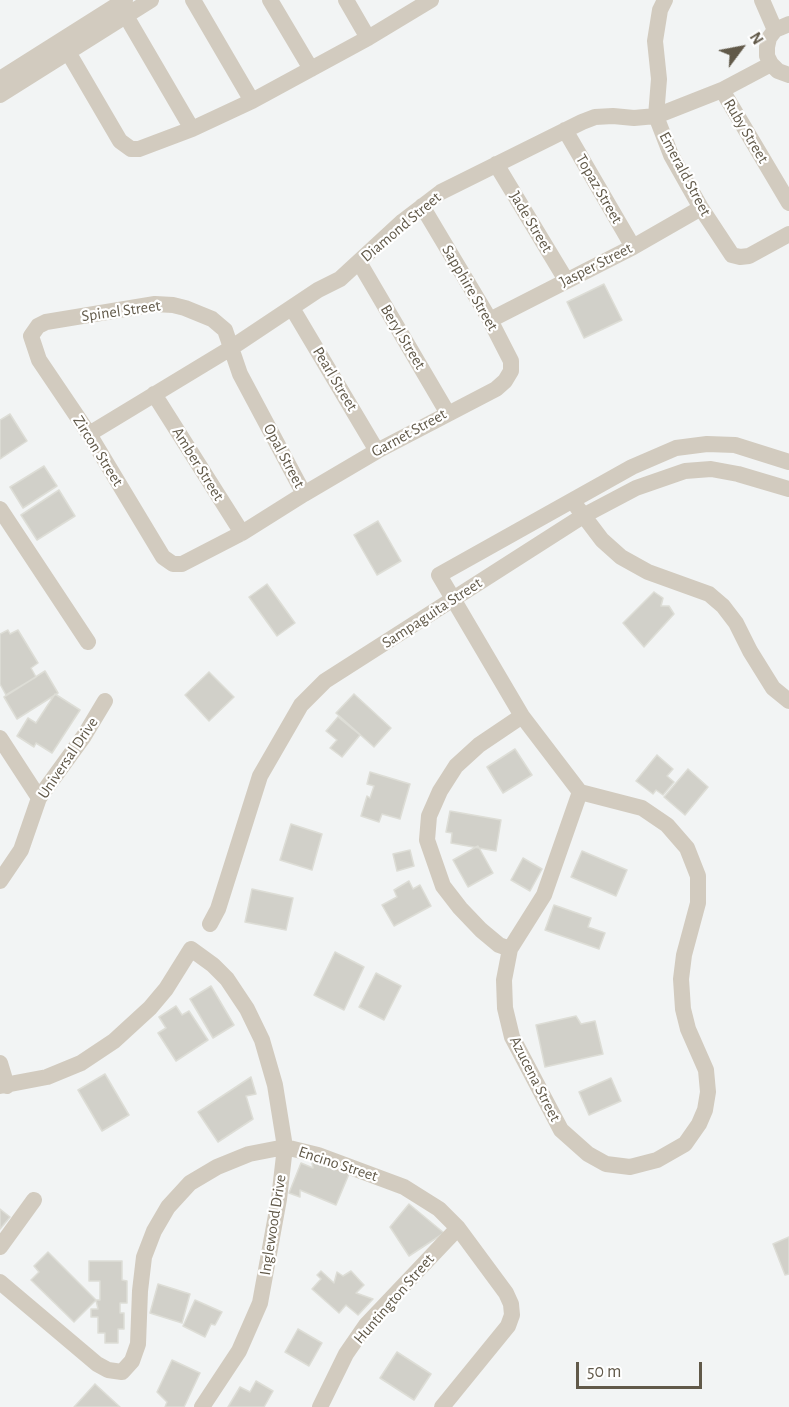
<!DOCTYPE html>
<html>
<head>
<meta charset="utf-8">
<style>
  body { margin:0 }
  #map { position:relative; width:789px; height:1407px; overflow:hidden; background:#f2f4f4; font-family:"Alegreya Sans",sans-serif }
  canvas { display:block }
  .north { position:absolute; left:711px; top:18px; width:60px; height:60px; -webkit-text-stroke:4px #fff; paint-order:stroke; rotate:58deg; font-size:16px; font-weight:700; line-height:24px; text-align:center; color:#615949 }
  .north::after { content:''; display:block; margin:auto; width:21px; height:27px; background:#615949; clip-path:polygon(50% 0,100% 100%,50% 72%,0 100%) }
  .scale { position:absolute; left:576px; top:1362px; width:126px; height:27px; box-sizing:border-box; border:3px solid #615949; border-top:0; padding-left:8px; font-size:18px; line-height:21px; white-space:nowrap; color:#615949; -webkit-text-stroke:4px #fff; paint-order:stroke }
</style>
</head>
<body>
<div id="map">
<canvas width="789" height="1407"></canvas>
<div class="north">N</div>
<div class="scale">50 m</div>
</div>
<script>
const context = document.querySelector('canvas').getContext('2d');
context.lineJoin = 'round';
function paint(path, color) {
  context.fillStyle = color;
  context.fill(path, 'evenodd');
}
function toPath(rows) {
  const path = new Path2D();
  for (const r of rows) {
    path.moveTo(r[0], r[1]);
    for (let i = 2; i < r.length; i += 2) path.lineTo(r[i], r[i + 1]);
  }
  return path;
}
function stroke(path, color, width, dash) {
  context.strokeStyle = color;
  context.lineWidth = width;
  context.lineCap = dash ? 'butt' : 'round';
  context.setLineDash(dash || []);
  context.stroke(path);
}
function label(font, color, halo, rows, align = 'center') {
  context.font = font + ' "Alegreya Sans",sans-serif';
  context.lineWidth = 4.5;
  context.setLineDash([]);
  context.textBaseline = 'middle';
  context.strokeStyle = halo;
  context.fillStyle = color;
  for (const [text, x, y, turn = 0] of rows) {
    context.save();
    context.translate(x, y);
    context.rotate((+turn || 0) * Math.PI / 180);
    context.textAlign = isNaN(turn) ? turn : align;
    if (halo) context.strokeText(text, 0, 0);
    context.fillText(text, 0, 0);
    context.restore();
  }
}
const building = toPath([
  [604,284,622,320,584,338,567,302,604,284],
  [10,414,27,441,0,459,0,420,10,414],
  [44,466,57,486,23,508,10,487,44,466],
  [59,490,75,516,37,540,21,515,59,490],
  [378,521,401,561,377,575,354,535,378,521],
  [267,584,295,623,277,636,249,597,267,584],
  [654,592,663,598,661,606,669,606,674,614,644,647,623,623,654,592],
  [8,630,10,634,18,630,38,663,31,668,36,677,6,695,0,684,0,634,8,630],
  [45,671,58,693,17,719,4,697,45,671],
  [209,672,234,697,209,721,185,695,209,672],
  [55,694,80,710,52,753,36,743,34,747,17,736,28,718,36,723,55,694],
  [354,694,391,728,374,747,336,713,354,694],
  [338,717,360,735,342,757,330,748,337,740,326,731,338,717],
  [515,749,532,775,503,793,487,767,515,749],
  [657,755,673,769,667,776,674,782,663,795,656,790,653,794,636,781,657,755],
  [688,769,708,787,685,815,664,797,688,769],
  [370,772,410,784,400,819,382,814,379,822,361,816,367,796,370,798,374,786,367,784,370,772],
  [450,811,501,820,496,851,451,843,452,833,446,832,450,811],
  [291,824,322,834,312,870,280,860,291,824],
  [478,846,493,873,468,887,453,860,478,846],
  [410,850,414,866,397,871,393,854,410,850],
  [582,851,627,870,616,896,571,877,582,851],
  [523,858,542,869,530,891,511,880,523,858],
  [409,881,413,889,420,885,431,906,394,926,382,905,397,897,394,890,409,881],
  [252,889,293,898,286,930,245,922,252,889],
  [554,905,591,918,588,927,605,933,599,949,545,930,554,905],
  [335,952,364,967,344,1010,314,995,335,952],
  [376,973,401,986,384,1020,359,1007,376,973],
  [211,986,234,1025,213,1038,190,999,211,986],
  [176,1006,182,1015,189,1011,208,1040,176,1061,158,1033,166,1028,159,1017,176,1006],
  [576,1016,581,1024,595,1021,603,1054,545,1067,536,1025,576,1016],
  [105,1074,129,1115,102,1131,78,1090,105,1074],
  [251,1077,256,1094,246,1096,253,1119,218,1142,198,1112,251,1077],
  [611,1078,621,1101,589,1115,579,1092,611,1078],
  [311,1158,349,1174,336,1205,300,1190,300,1197,289,1193,301,1163,313,1168,311,1158],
  [409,1204,444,1233,409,1256,390,1227,409,1204],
  [0,1209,10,1217,0,1229,0,1209],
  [789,1237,789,1274,785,1275,773,1244,789,1237],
  [48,1252,96,1300,74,1322,31,1280,39,1272,34,1266,48,1252],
  [89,1261,122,1261,122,1280,127,1281,127,1303,120,1303,120,1313,124,1313,124,1329,118,1329,118,1343,105,1343,105,1333,98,1333,98,1317,91,1317,91,1309,98,1309,96,1300,100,1300,100,1281,89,1281,89,1261],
  [321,1271,334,1283,337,1272,343,1276,351,1271,364,1285,356,1293,373,1299,358,1315,346,1305,339,1313,312,1289,321,1279,317,1275,321,1271],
  [158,1284,190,1294,182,1323,150,1313,158,1284],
  [195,1300,222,1312,215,1325,211,1324,205,1337,183,1326,195,1300],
  [298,1329,322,1343,309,1366,285,1352,298,1329],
  [397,1352,431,1374,414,1400,380,1378,397,1352],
  [172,1360,200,1373,184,1407,165,1407,167,1402,157,1392,172,1360],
  [256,1381,273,1391,264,1407,228,1407,240,1387,250,1392,256,1381],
  [95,1384,120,1407,74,1407,95,1384]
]);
paint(building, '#d1d0c9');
stroke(building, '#ddddd6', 1.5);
stroke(toPath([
  [193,0,252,101],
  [270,0,311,69],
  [346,0,368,38],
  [665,0,660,10,655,41,659,79,656,116,671,155,701,208,732,255,740,257,749,256,789,234],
  [762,0,775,30],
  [126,16,192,129],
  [789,24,775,30,769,38,767,47,767,56,771,64,778,71,789,75],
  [68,52,120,141,131,149,139,149,192,129,252,101,368,38,431,0],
  [0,79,125,0],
  [722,90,789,203],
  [0,95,151,0],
  [565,130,633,247],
  [496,164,566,280],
  [359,262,447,412],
  [155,304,173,305,185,308,212,319,225,330,240,374,304,494,242,533,182,564,173,564,163,557,89,434,39,360,31,336,38,326,46,322,155,304],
  [292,308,377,451],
  [490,320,633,247,701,208],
  [154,394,242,533],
  [89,434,231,348,318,290,340,279,403,221,441,192,582,122,595,117,613,116,634,118,656,116,722,90,771,64],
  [304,494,377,451,496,389,505,381,511,371,511,361,490,320,422,206],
  [577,507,602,540,621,557,648,572,709,594,723,606,736,623,750,651,773,688,789,701],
  [0,509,88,642],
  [0,738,39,798],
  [580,792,544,895,510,949,504,980,505,1008,512,1037,561,1130,588,1154,606,1164,630,1167,657,1160,685,1144,699,1124,705,1110,708,1092,706,1070,688,1029,683,1009,681,979,684,955,698,903,698,876,687,848,667,825,642,808,580,792,522,716,439,575,632,467,676,448,707,444,735,445,789,462],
  [0,881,21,850,39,798,84,736,105,701],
  [210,924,218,909,260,776,301,705,325,681,583,516,636,488,685,471,711,469,738,474,789,489],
  [510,949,499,945,481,930,460,908,443,886,427,840,429,816,440,791,456,766,479,745,522,716],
  [0,1063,7,1086],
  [0,1086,47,1077,81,1063,114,1041,150,1008,166,989,191,949,213,965,227,979,247,1009,262,1040,275,1085,285,1147,279,1199,260,1303,239,1351,202,1407],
  [0,1247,34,1200],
  [0,1282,97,1364,108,1370,122,1372,132,1361,138,1344,140,1291,144,1257,154,1231,168,1207,190,1183,217,1167,249,1154,285,1147,318,1155,404,1187,439,1209,458,1228,506,1293,511,1304,512,1315,508,1326,442,1407],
  [320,1407,346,1354,366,1325,458,1228]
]), '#d2cbbf', 16);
label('16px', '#615949', '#fff', [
  ["Ruby Street",746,131,59],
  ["Emerald Street",685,174,62],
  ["Topaz Street",599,189,60],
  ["Jade Street",531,222,59],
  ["Diamond Street",401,227,-40],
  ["Jasper Street",596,265,-27],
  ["Sapphire Street",470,288,60],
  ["Spinel Street",121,311,-8],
  ["Beryl Street",403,337,59],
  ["Pearl Street",335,379,59],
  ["Garnet Street",409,433,-29],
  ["Zircon Street",98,451,58],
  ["Opal Street",284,456,62],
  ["Amber Street",198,464,58],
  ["Sampaguita Street",432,613,-33],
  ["Universal Drive",68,758,-56],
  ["Azucena Street",535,1079,63],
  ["Encino Street",338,1164,18],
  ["Inglewood Drive",273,1225,-81],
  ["Huntington Street",394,1299,-49]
]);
</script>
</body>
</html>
